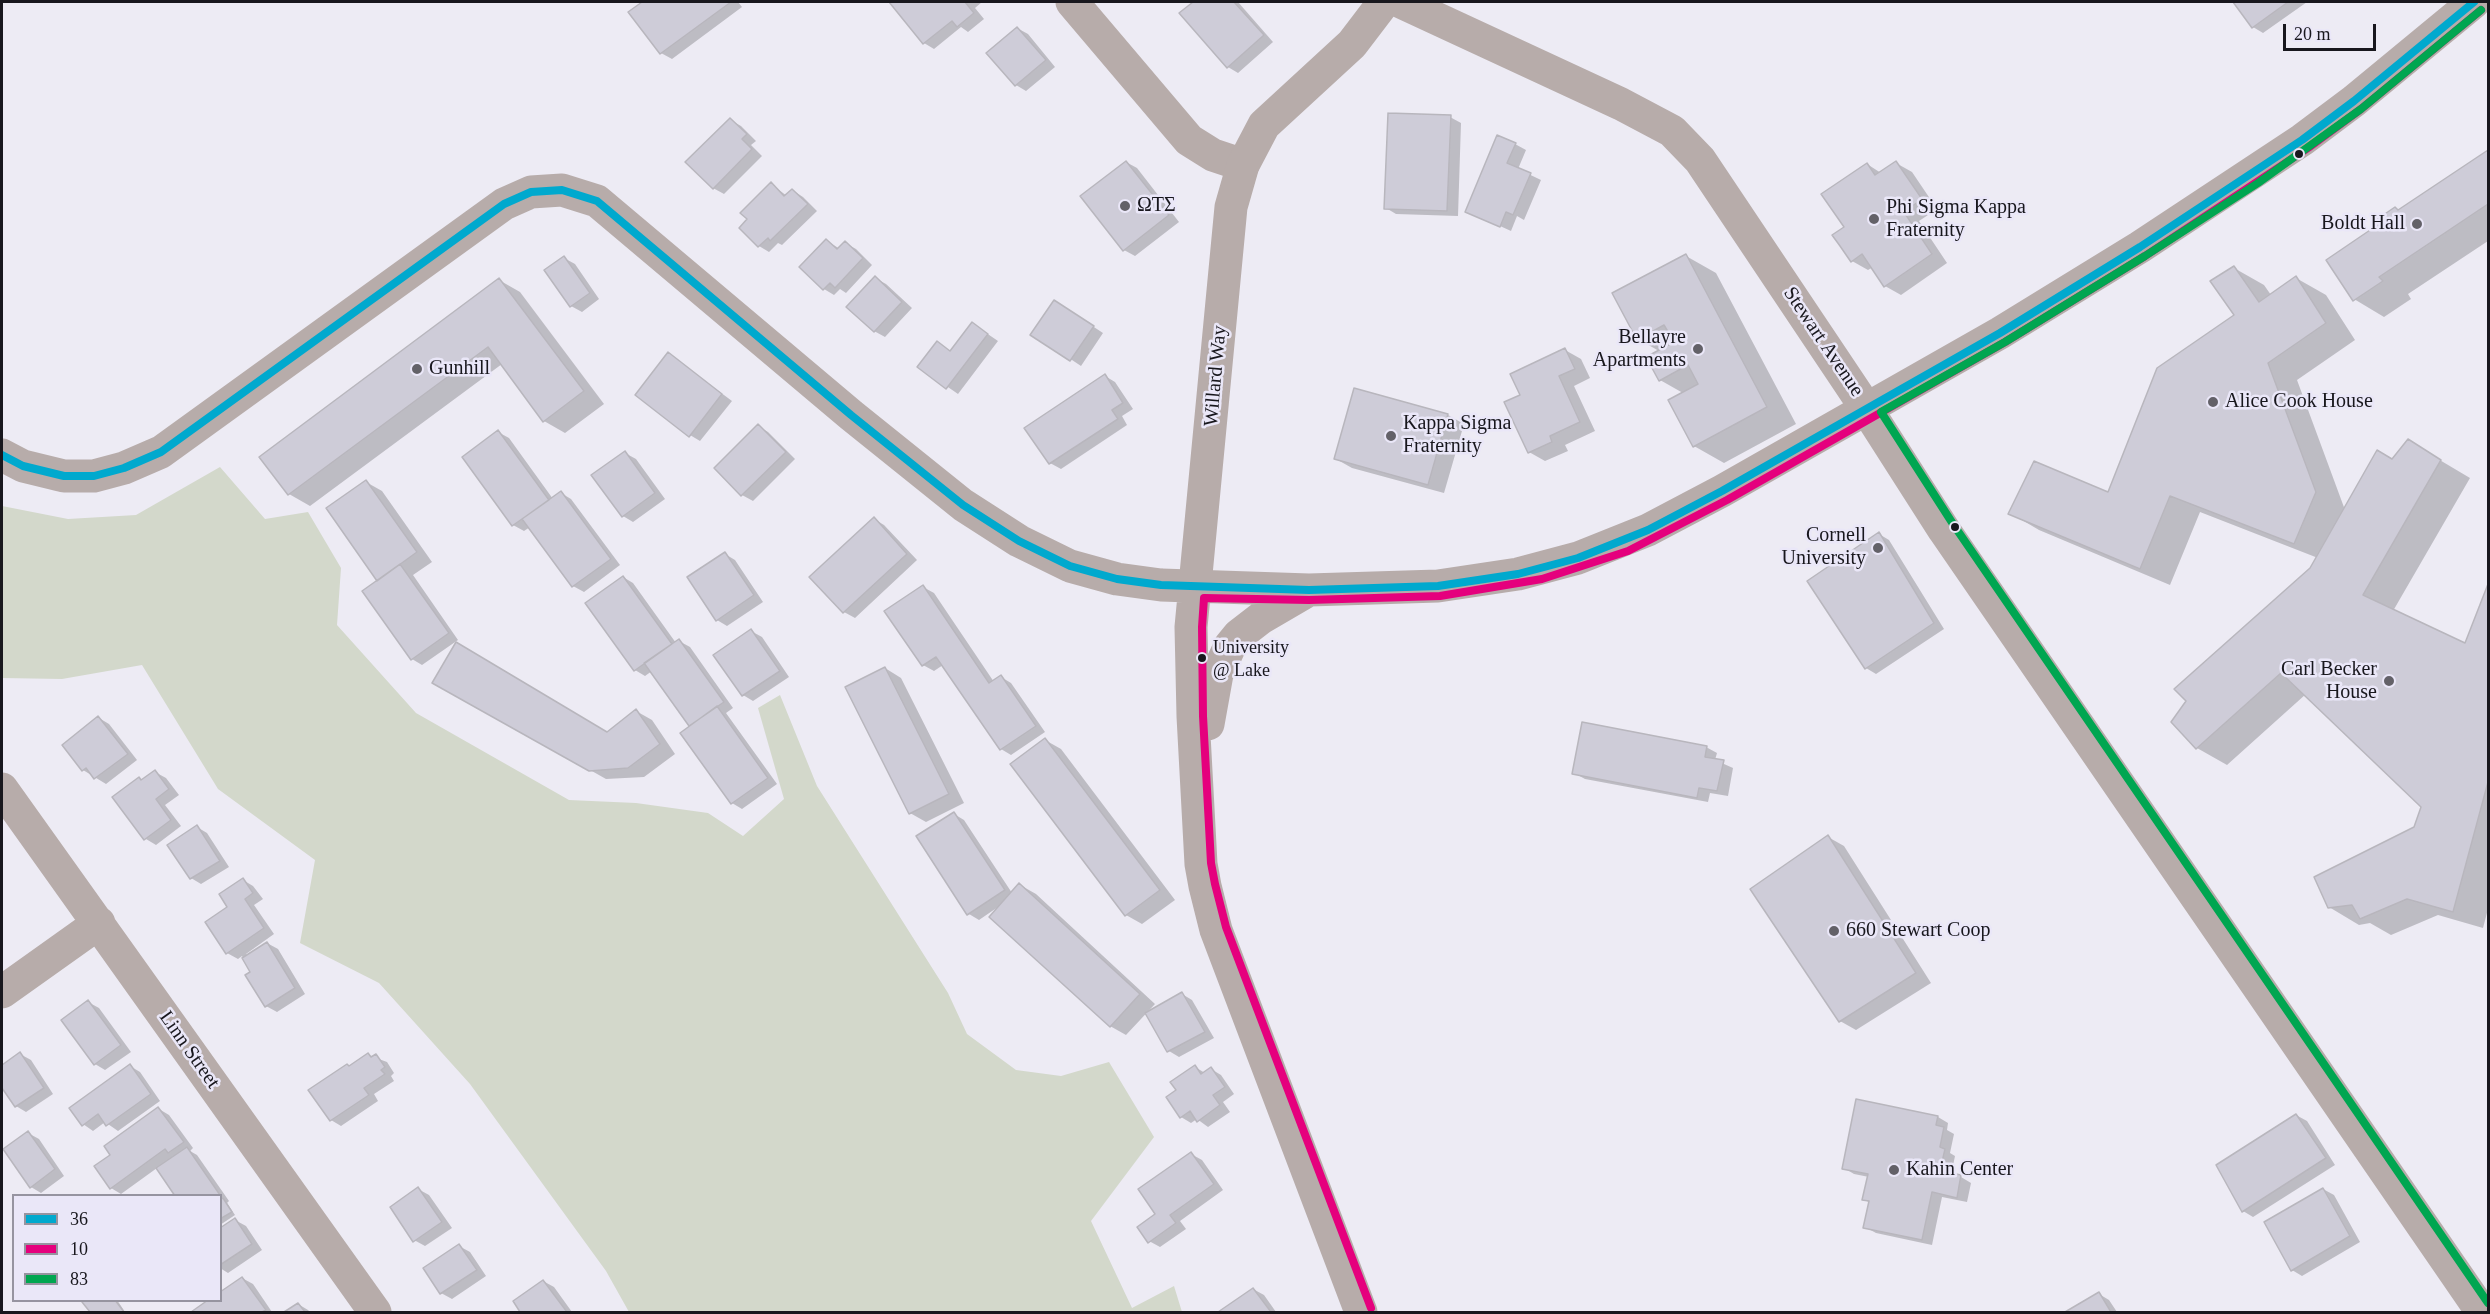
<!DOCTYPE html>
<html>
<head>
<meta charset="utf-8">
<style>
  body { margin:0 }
  #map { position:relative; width:2490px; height:1314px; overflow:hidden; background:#edebf4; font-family:"Times New Roman",serif }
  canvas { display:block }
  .frame { position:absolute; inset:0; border:3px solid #18171d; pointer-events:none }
  .legend { position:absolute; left:12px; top:1194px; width:210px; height:108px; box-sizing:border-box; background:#eae7f8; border:2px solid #9694a0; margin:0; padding:8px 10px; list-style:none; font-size:18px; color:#18171d }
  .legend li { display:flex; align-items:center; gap:12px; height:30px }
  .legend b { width:30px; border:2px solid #9694a0 }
  .scale { position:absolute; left:2283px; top:24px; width:93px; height:27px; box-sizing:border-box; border:3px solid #18171d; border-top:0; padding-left:8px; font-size:18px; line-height:21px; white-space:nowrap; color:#18171d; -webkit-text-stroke:4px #eae7f8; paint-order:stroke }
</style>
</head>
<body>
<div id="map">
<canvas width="2490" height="1314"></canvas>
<div class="frame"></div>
<ul class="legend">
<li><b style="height:8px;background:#00a9ce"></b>36</li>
<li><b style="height:8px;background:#e5007d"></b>10</li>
<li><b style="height:8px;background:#00a651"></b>83</li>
</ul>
<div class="scale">20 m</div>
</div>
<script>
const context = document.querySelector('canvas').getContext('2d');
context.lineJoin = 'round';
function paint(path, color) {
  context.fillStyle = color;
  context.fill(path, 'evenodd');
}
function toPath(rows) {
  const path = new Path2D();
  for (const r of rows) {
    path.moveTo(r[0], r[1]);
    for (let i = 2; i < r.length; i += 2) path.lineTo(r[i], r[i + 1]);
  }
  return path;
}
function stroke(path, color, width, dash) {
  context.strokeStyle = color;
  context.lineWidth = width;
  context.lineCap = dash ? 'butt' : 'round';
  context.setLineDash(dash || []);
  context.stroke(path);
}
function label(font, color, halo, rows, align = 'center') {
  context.font = font + ' "Times New Roman",serif';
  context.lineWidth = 5;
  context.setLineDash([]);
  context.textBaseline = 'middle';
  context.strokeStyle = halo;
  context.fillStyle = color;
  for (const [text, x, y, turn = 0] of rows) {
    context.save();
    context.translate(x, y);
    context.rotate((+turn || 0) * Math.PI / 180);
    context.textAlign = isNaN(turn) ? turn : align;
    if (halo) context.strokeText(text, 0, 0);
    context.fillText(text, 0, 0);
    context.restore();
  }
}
paint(toPath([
  [220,467,265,519,308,512,341,568,337,625,416,713,569,800,636,803,708,813,743,836,784,799,758,708,780,695,817,786,948,993,967,1034,1016,1070,1061,1076,1109,1062,1154,1137,1091,1221,1132,1308,1174,1286,1182,1312,629,1312,606,1271,470,1084,379,983,300,943,315,860,218,789,142,665,62,679,2,678,2,506,68,519,136,515]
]), '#d3d8cb');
paint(toPath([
  [644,2,738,2,742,7,672,59,661,53,631,12],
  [890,2,982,2,975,8,984,19,968,32,961,27,934,49,924,43],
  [1195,2,1238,2,1273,42,1238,73,1228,67,1181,13],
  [2235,2,2307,2,2263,33,2253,27],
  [1017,28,1028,34,1055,67,1026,91,1016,85],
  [1450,117,1461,123,1458,216,1396,214,1386,208],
  [730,120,741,126,756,141,751,145,762,156,724,194,713,188],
  [1515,144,1526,150,1518,169,1541,180,1524,220,1517,216,1511,231,1467,211],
  [2488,151,2488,241,2408,294,2411,299,2384,317,2354,299,2399,211],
  [1126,162,1137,168,1179,222,1135,256,1124,250,1083,196],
  [1896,163,1912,172,1937,209,1919,221,1947,263,1901,295,1885,286,1873,267,1868,270,1852,261,1834,235,1846,228,1867,164,1881,173],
  [771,184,787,196,792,190,803,197,817,211,782,245,778,243,769,252,759,246,749,219],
  [827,241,840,249,845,243,856,249,872,265,846,293,840,289,834,295,824,289],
  [1686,256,1716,273,1796,424,1724,463,1694,446,1683,393,1660,380,1659,351,1638,339],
  [564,258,575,264,599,299,582,312,571,306],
  [2234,268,2264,285,2271,295,2296,278,2326,295,2355,340,2297,380,2345,510,2392,460,2438,459,2470,478,2393,611,2466,645,2488,589,2488,909,2483,928,2438,915,2391,935,2370,923,2359,925,2329,907,2415,828,2422,806,2306,694,2227,765,2197,748,2173,722,2311,569,2318,558,2200,512,2170,585,2039,530,2010,513,2109,494,2236,316],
  [875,278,886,284,912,308,885,337,874,331],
  [499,280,520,292,604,404,565,433,544,421,502,364,310,506,289,494,262,457],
  [1065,308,1103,333,1081,366,1033,334],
  [973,324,998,341,958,394,919,367,951,352],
  [1565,350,1581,359,1590,378,1574,386,1595,431,1565,445,1568,451,1545,461,1529,452,1522,395],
  [669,354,732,401,700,441,690,435],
  [1105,376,1115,382,1133,409,1122,416,1127,425,1061,469,1050,463],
  [1355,390,1448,415,1464,424,1444,493,1352,468,1336,459],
  [758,426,768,432,795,459,753,501,742,495,716,468],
  [498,432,509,438,553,499,561,493,571,499,620,565,584,592,573,586,530,527,524,531,513,525],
  [625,453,636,459,665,499,633,522,623,516],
  [366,482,382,491,432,562,413,575,458,640,422,665,412,659,364,591,379,581],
  [874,519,884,525,917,560,855,618,844,612,811,577],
  [1879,534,1889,540,1944,629,1876,674,1866,668],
  [725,554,735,560,763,602,727,626,717,620],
  [623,577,633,583,676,643,679,641,690,647,733,708,726,713,777,784,742,809,732,803,691,727,652,671,645,676,635,670],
  [923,587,934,593,994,682,1001,677,1011,683,1045,732,1011,755,1001,749,943,665,934,671,923,665],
  [751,631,762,637,789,677,753,701,743,695],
  [885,668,901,678,964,803,926,822,910,813],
  [434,682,607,733,636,711,652,720,675,754,644,777,606,779],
  [99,718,109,724,137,760,106,784,83,770,64,745],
  [1045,740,1061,749,1175,900,1142,924,1126,915,1013,764],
  [1706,747,1717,753,1715,760,1733,768,1728,796,1710,793,1708,802,1585,779,1574,773],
  [155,772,166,778,179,795,165,805,181,826,156,845,146,839,115,798,140,779,142,781],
  [954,814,964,820,1012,893,1020,885,1036,894,1155,1004,1126,1035,1110,1026,998,907,979,920,969,914],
  [197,827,207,833,229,867,201,884,191,878],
  [1828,837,1844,846,1931,983,1856,1030,1840,1021],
  [243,880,253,886,263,899,254,905,274,934,246,954,247,956,267,943,278,949,305,994,277,1012,266,1006,252,972,242,956,238,959,227,953,230,907],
  [1182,994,1192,1000,1214,1038,1179,1057,1169,1051],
  [88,1002,99,1008,131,1052,105,1070,95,1064],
  [20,1054,31,1060,53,1094,26,1112,16,1106,2,1085,2,1067],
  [368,1055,387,1062,394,1073,391,1076,394,1081,374,1094,378,1101,341,1126,331,1120,350,1067],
  [130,1066,140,1072,160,1101,118,1131,105,1122,93,1131,83,1124],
  [1195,1067,1205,1073,1211,1069,1221,1075,1234,1094,1223,1102,1230,1112,1208,1127,1197,1119,1191,1123,1181,1117],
  [1857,1101,1938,1117,1948,1123,1947,1130,1954,1134,1950,1153,1955,1156,1951,1175,1961,1177,1971,1183,1967,1202,1942,1197,1932,1245,1876,1233,1865,1227,1870,1203,1864,1199,1869,1177,1854,1174,1844,1168],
  [159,1109,169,1115,193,1148,190,1151,197,1155,229,1201,227,1203,235,1215,220,1225,220,1196,177,1196,157,1168,121,1194,111,1188,112,1155],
  [2296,1115,2307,1121,2335,1165,2253,1217,2243,1211],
  [28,1133,39,1139,64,1176,41,1193,31,1187],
  [1191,1154,1202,1160,1223,1190,1180,1221,1186,1229,1160,1247,1149,1241,1157,1214],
  [418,1189,429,1195,452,1228,425,1246,414,1240],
  [2323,1189,2334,1195,2360,1242,2302,1276,2292,1270],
  [235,1220,246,1226,262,1250,228,1273,220,1268,220,1230],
  [459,1246,470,1252,486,1276,452,1299,441,1293],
  [242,1278,253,1284,272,1312,193,1312,211,1300,220,1300],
  [543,1281,554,1287,572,1312,522,1312,515,1302],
  [1253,1289,1264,1295,1276,1312,1221,1312],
  [2099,1294,2109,1300,2117,1312,2068,1312],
  [87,1300,117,1300,125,1312,92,1312,84,1302],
  [298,1304,308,1310,310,1312,286,1312]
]), '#0003');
const building = toPath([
  [642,2,731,2,660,54,628,12,642,2],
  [889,2,965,2,974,13,957,27,952,21,923,44,889,2],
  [1193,2,1234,2,1264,35,1227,68,1179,13,1193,2],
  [2233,2,2288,2,2252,28,2233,2],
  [1017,27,1046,60,1015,86,986,53,1017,27],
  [1388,113,1451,115,1447,211,1384,209,1388,113],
  [730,118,747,134,742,139,752,149,713,189,685,162,730,118],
  [1497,135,1516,143,1507,163,1531,173,1513,215,1506,212,1500,227,1465,212,1497,135],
  [2488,150,2488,204,2379,277,2383,281,2353,301,2326,260,2376,226,2373,222,2395,207,2398,210,2488,150],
  [1126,161,1169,215,1123,251,1080,196,1126,161],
  [1896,161,1922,199,1904,212,1932,254,1884,287,1862,254,1851,262,1840,246,1832,235,1844,227,1821,194,1867,163,1875,175,1896,161],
  [771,182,784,196,792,189,808,204,770,241,768,238,758,247,739,228,747,219,740,213,771,182],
  [826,239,837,249,845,241,863,258,835,288,830,283,823,290,799,267,826,239],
  [1686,254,1767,407,1693,447,1668,400,1698,384,1688,365,1659,381,1646,357,1674,342,1664,325,1637,340,1612,293,1686,254],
  [564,256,590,293,570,307,544,270,564,256],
  [2234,266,2259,302,2296,276,2326,323,2268,363,2316,492,2294,544,2170,496,2140,569,2008,514,2034,461,2108,492,2157,368,2234,315,2210,281,2234,266],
  [875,276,902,302,874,332,846,307,875,276],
  [499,278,584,391,543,422,488,347,288,495,259,457,499,278],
  [1054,300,1094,326,1070,361,1030,335,1054,300],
  [972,322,988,334,946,389,917,367,937,341,950,351,972,322],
  [1565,348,1575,369,1559,376,1580,422,1550,436,1552,442,1528,453,1504,402,1520,395,1510,374,1565,348],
  [668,352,722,394,689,437,635,395,668,352],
  [1105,374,1123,403,1112,410,1118,419,1049,464,1024,428,1105,374],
  [1354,388,1448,414,1428,485,1334,459,1354,388],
  [758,424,786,452,741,496,714,468,758,424],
  [498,430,549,500,512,526,462,457,498,430],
  [2408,439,2441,460,2363,595,2465,643,2488,584,2488,782,2453,912,2407,899,2360,919,2352,905,2328,908,2314,877,2414,827,2421,807,2281,673,2196,749,2171,722,2186,701,2174,689,2310,568,2377,450,2392,459,2408,439],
  [625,451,655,493,622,517,591,475,625,451],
  [366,480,417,552,377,581,326,508,366,480],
  [561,491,611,559,572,587,522,519,561,491],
  [874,517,907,554,843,613,809,577,874,517],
  [1879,532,1934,623,1865,669,1807,581,1879,532],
  [725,552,754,595,716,621,687,577,725,552],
  [400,564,449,633,411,660,362,591,400,564],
  [623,576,672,644,634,671,585,603,623,576],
  [923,585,989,683,1001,675,1036,726,1000,750,936,657,922,666,884,611,923,585],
  [751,629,780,671,742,696,713,655,751,629],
  [679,639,724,702,689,726,644,663,679,639],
  [456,642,607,732,636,709,660,744,628,768,589,771,432,683,456,642],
  [885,667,949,794,909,814,845,687,885,667],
  [717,706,768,778,731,804,680,733,717,706],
  [98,716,128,754,94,779,86,768,82,771,62,745,98,716],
  [1582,722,1707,746,1705,757,1724,760,1717,791,1699,788,1697,798,1572,774,1582,722],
  [1045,738,1160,890,1125,916,1010,764,1045,738],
  [155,770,169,789,156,799,171,820,144,840,112,797,139,777,141,780,155,770],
  [954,812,1005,890,967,915,916,836,954,812],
  [197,825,220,861,190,879,167,845,197,825],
  [1828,835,1916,973,1839,1022,1750,889,1828,835],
  [243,878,253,893,245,899,264,928,226,954,205,922,227,907,219,894,243,878],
  [1019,883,1140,994,1110,1027,989,917,1019,883],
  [267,942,295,988,265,1007,245,975,250,972,242,958,267,942],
  [1182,992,1205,1032,1167,1052,1145,1013,1182,992],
  [88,1000,121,1045,94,1065,61,1020,88,1000],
  [20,1052,44,1088,15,1107,2,1088,2,1065,20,1052],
  [368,1053,371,1057,376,1054,385,1067,381,1070,385,1074,364,1088,369,1095,330,1121,308,1090,347,1064,349,1066,368,1053],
  [130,1064,151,1094,106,1126,98,1114,82,1126,69,1108,130,1064],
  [1195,1065,1201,1074,1211,1067,1225,1087,1213,1095,1220,1105,1197,1122,1190,1111,1180,1118,1166,1097,1176,1090,1170,1082,1195,1065],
  [1856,1099,1938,1116,1936,1125,1944,1127,1940,1147,1945,1149,1940,1171,1961,1175,1957,1198,1932,1192,1922,1240,1863,1228,1869,1201,1862,1200,1868,1174,1842,1169,1856,1099],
  [158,1107,184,1142,168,1153,165,1149,110,1189,94,1166,110,1155,104,1146,158,1107],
  [2296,1114,2326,1158,2242,1212,2216,1165,2296,1114],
  [28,1131,55,1169,30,1188,3,1149,28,1131],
  [187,1147,220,1195,219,1196,175,1196,156,1168,187,1147],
  [1191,1152,1214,1184,1170,1215,1176,1223,1148,1243,1137,1227,1155,1214,1138,1189,1191,1152],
  [418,1187,442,1222,413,1242,390,1207,418,1187],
  [2323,1188,2350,1236,2291,1271,2264,1222,2323,1188],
  [223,1198,232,1212,220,1219,220,1200,223,1198],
  [235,1218,252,1244,220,1265,220,1228,235,1218],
  [459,1244,477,1270,440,1294,423,1268,459,1244],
  [242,1277,266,1310,262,1312,191,1312,208,1300,220,1300,220,1292,242,1277],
  [543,1280,567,1312,520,1312,513,1301,543,1280],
  [1253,1288,1271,1312,1218,1312,1253,1288],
  [2099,1292,2111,1312,2065,1312,2099,1292],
  [84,1300,115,1300,124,1312,90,1312,82,1302,84,1300],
  [298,1303,305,1312,284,1312,298,1303]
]);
paint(building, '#ceccd8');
stroke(building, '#b8b6bd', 1.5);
stroke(toPath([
  [1072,2,1189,140,1213,155,1243,165],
  [2,789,375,1312],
  [2,992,99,923]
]), '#b7acaa', 33);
stroke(toPath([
  [1401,2,1621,104,1672,131,1700,160,1866,408,1944,530,2482,1312],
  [2,455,23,466,64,476,94,476,124,468,161,452,504,204,531,192,562,190,597,201,851,415,963,505,1019,541,1070,566,1117,579,1161,585,1309,590,1438,586,1518,574,1578,558,1648,530,1722,491,2000,333,2140,247,2302,140,2354,101,2474,2],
  [1208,724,1217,674,1230,646,1239,635,1261,618,1309,590],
  [1361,1312,1216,930,1205,886,1201,864,1193,716,1191,627,1231,207,1243,165,1264,125,1352,44,1384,2]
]), '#b7acaa', 33);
stroke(toPath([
  [2,455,23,466,64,476,94,476,124,468,161,452,504,204,531,192,562,190,597,201,851,415,963,505,1019,541,1070,566,1117,579,1161,585,1309,590,1438,586,1518,574,1578,558,1648,530,1722,491,2000,333,2140,247,2302,140,2354,101,2474,2]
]), '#00a9ce', 8);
stroke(toPath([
  [1371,1308,1226,927,1215,884,1211,863,1203,716,1202,627,1204,598,1309,600,1440,596,1542,579,1628,551,1727,500,2005,342,2145,256,2308,148,2361,109,2481,10]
]), '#e5007d', 8);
stroke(toPath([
  [2481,10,2361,109,2258,183,2145,256,2005,342,1881,412,1953,524,2488,1303]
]), '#00a651', 8);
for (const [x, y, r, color] of [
  [2299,154,5,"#18171d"],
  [1125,206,6,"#636168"],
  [1874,219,6,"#636168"],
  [2417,224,6,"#636168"],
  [1698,349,6,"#636168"],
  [417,369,6,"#636168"],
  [2213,402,6,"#636168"],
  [1391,436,6,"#636168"],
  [1955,527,5,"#18171d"],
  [1878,548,6,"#636168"],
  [1202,658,5,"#18171d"],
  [2389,681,6,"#636168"],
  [1834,931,6,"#636168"],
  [1894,1170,6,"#636168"]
]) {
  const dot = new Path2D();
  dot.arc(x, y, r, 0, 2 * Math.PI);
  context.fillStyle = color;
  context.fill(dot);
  stroke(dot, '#eae7f8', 2);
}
label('18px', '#18171d', '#eae7f8', [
  ["University",1213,648],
  ["@ Lake",1213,671]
], 'left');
label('20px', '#18171d', '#eae7f8', [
  ["ΩΤΣ",1137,206],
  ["Phi Sigma Kappa",1886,208],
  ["Fraternity",1886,231],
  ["Boldt Hall",2405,224,"right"],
  ["Bellayre",1686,338,"right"],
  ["Apartments",1686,361,"right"],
  ["Gunhill",429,369],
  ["Alice Cook House",2225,402],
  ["Kappa Sigma",1403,424],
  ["Fraternity",1403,447],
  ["Cornell",1866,536,"right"],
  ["University",1866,559,"right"],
  ["Carl Becker",2377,670,"right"],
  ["House",2377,693,"right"],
  ["660 Stewart Coop",1846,931],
  ["Kahin Center",1906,1170]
], 'left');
label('20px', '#18171d', '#eae7f8', [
  ["Stewart Avenue",1823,342,56],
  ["Willard Way",1216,376,-85],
  ["Linn Street",189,1050,55]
]);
</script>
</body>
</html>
